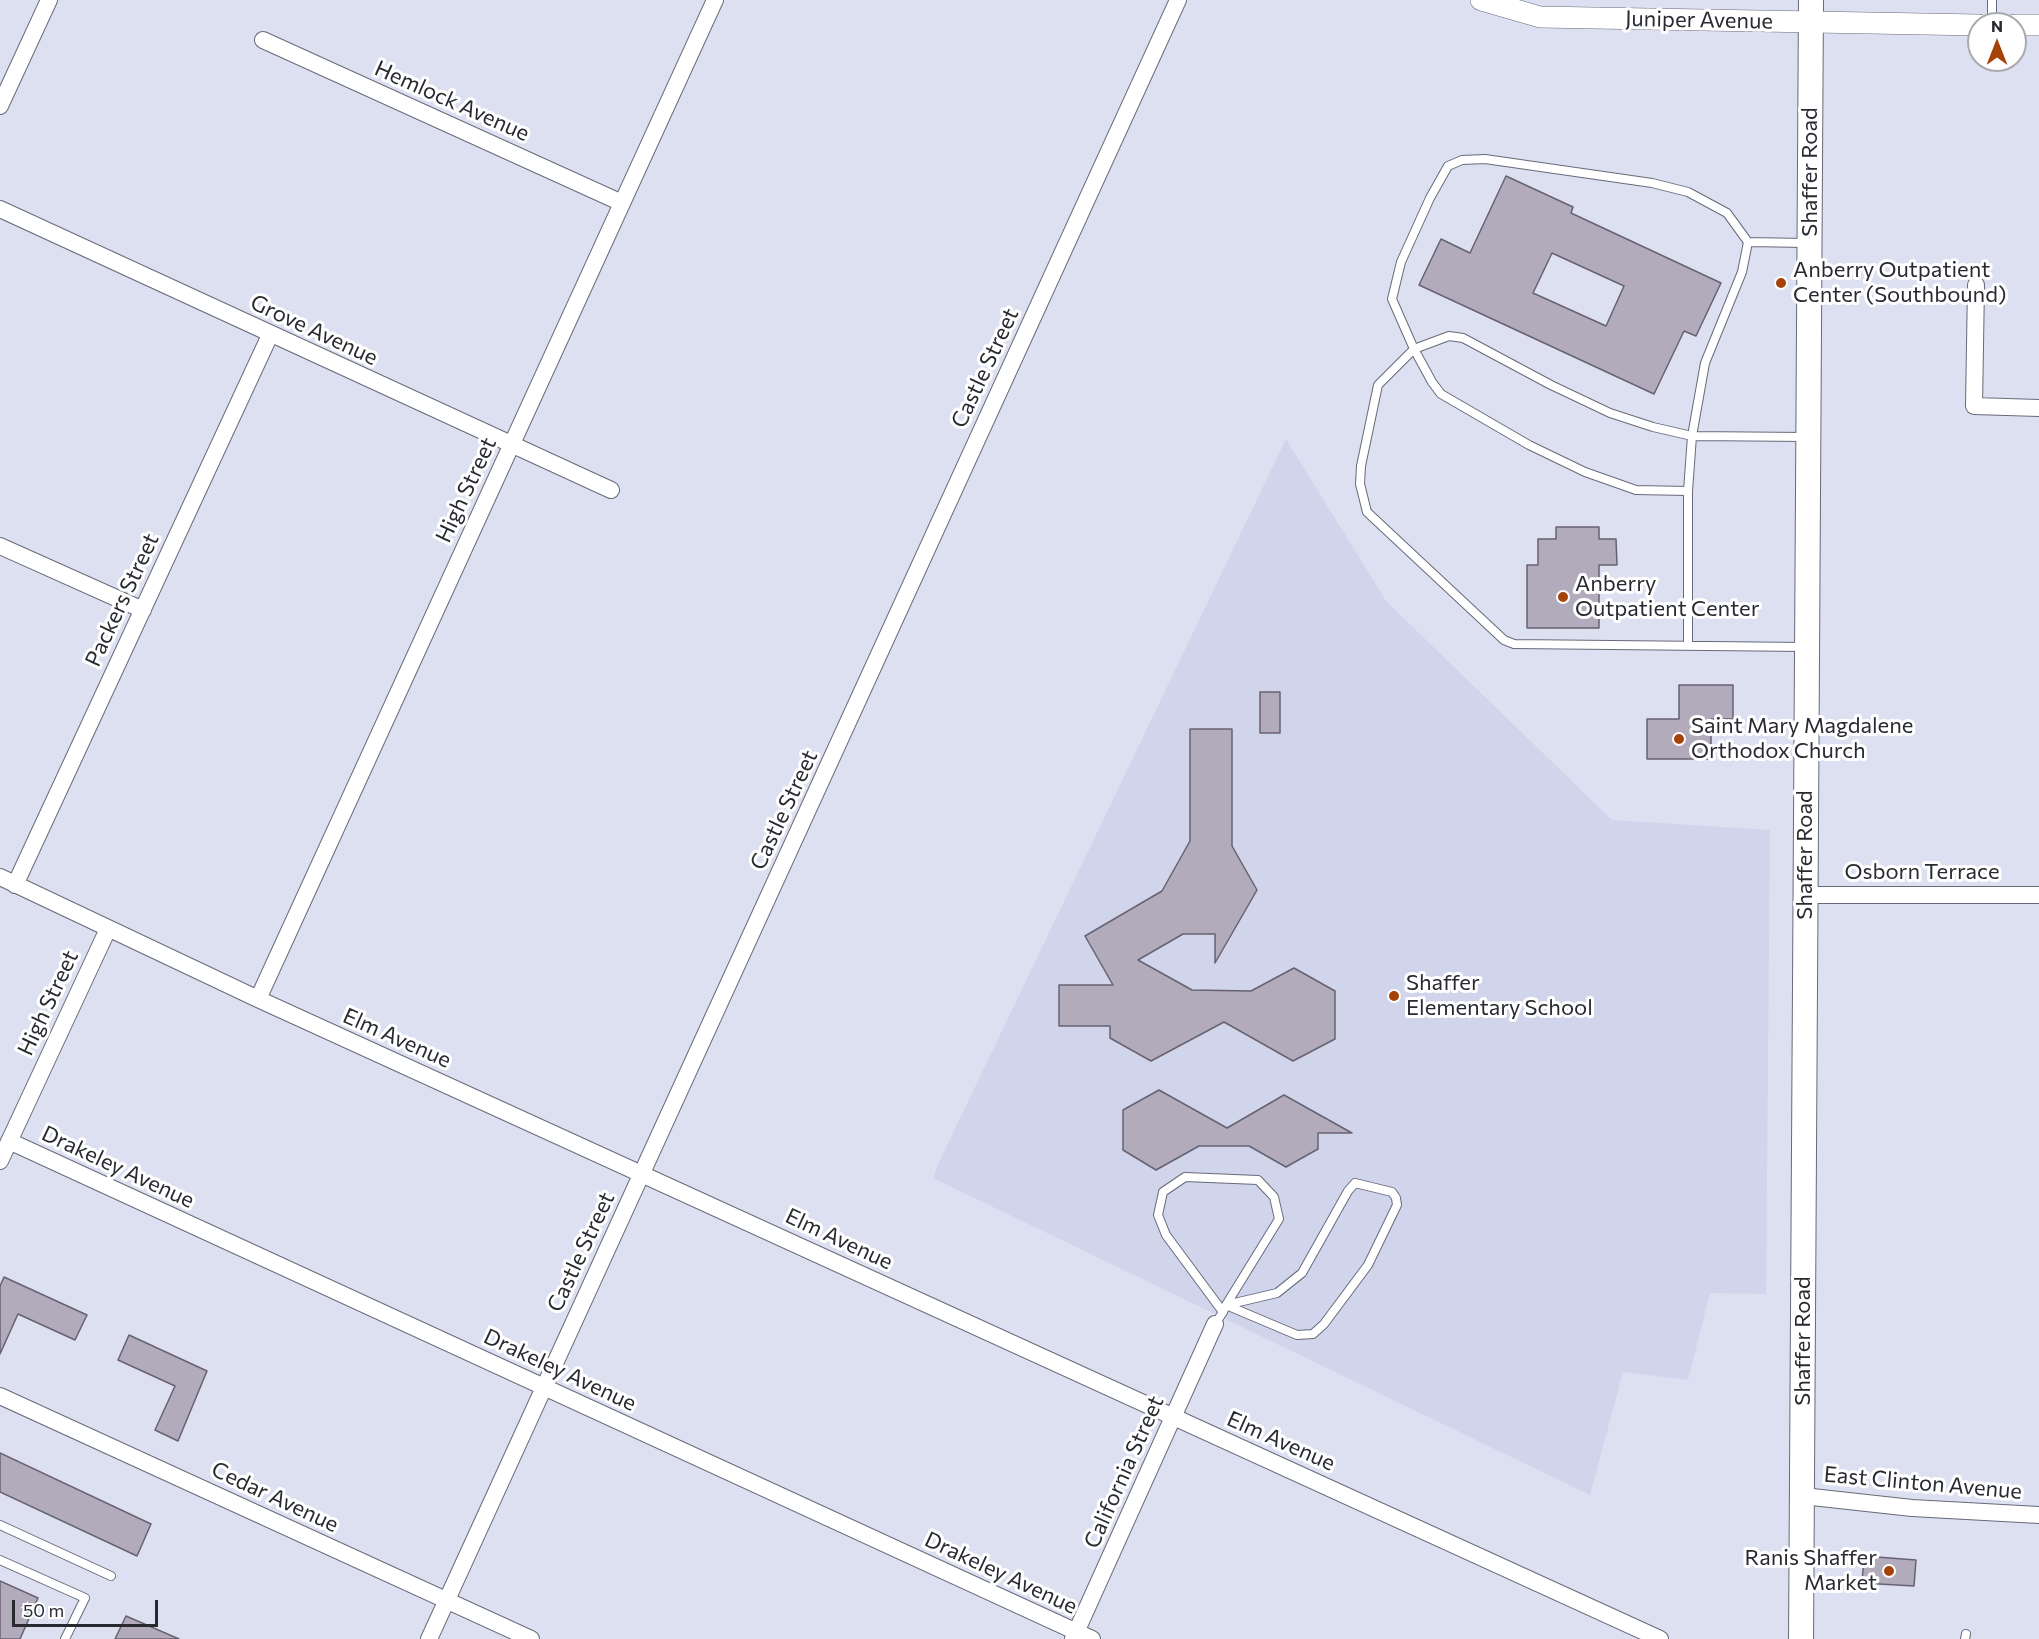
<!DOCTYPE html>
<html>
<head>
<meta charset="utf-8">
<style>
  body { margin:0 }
  #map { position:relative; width:2039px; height:1639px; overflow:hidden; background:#dde0f1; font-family:Commissioner,sans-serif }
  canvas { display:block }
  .north { position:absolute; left:1967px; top:12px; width:60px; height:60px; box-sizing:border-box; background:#fff; border:2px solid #a9aaac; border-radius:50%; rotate:0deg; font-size:16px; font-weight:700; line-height:24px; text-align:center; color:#282a30 }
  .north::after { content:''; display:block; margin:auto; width:21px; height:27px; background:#a54208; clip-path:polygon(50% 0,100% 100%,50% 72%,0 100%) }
  .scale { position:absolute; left:12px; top:1600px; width:146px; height:27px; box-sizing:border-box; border:3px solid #282a30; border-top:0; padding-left:8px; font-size:18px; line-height:21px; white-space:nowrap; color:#282a30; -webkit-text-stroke:4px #fff; paint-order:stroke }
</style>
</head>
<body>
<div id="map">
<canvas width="2039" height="1639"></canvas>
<div class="north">N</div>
<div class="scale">50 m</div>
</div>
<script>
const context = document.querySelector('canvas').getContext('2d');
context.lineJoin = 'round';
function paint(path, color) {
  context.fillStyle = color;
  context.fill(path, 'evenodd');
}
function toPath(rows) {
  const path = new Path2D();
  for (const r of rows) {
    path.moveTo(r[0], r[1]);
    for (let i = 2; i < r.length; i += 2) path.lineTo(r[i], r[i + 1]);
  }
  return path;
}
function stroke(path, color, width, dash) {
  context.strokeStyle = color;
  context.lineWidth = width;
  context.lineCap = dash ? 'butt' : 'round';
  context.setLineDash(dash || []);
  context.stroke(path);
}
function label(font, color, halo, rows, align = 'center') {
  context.font = font + ' Commissioner,sans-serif';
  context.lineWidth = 6;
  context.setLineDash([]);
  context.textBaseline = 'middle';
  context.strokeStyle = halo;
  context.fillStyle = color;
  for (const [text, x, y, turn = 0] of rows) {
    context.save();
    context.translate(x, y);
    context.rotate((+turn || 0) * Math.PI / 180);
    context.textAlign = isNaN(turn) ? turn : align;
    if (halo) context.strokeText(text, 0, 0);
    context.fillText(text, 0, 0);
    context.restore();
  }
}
paint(toPath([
  [1286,439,1386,601,1612,820,1770,830,1766,1294,1710,1293,1688,1380,1623,1372,1590,1495,933,1178,939,1162]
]), '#d0d5ec');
const building = toPath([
  [1506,176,1573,207,1571,213,1721,283,1696,336,1684,331,1654,394,1419,285,1441,239,1470,253,1506,176],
  [1552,253,1624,286,1606,326,1533,293,1552,253],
  [1556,527,1599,527,1599,539,1616,539,1617,565,1599,565,1599,628,1527,628,1527,565,1538,565,1538,539,1556,539,1556,527],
  [1679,685,1733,685,1733,719,1711,719,1711,759,1647,759,1647,719,1679,719,1679,685],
  [1260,692,1280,692,1280,733,1260,733,1260,692],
  [1190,729,1232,729,1232,846,1257,890,1215,963,1215,934,1183,934,1138,960,1192,990,1251,991,1294,968,1335,991,1335,1039,1293,1061,1224,1022,1151,1061,1110,1038,1110,1026,1059,1026,1059,985,1113,985,1085,936,1162,891,1190,841,1190,729],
  [1159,1090,1227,1128,1284,1095,1352,1133,1318,1133,1318,1149,1286,1167,1249,1146,1199,1146,1156,1170,1123,1150,1123,1110,1159,1090],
  [4,1277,87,1315,75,1340,18,1314,0,1354,0,1286,4,1277],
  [129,1335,207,1371,178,1441,155,1430,175,1386,118,1360,129,1335],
  [0,1453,151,1524,137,1556,0,1492,0,1453],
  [1864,1556,1916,1560,1914,1586,1862,1583,1864,1556],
  [0,1581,38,1598,20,1639,0,1639,0,1581],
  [126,1616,179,1639,115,1639,126,1616]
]);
paint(building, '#b1abbb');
stroke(building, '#676271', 1.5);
const service = toPath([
  [1992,24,1992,0],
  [1688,491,1692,436,1806,437],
  [1688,646,1688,491,1636,490,1585,472,1529,445,1441,394,1432,382,1414,349,1449,336,1463,338,1551,385,1610,413,1653,427,1692,436,1705,363,1742,272,1748,242],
  [1806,647,1514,644,1504,640,1367,512,1360,484,1361,466,1378,385,1414,349,1392,299,1401,262,1430,198,1448,166,1462,160,1485,159,1652,183,1688,192,1727,213,1748,242,1806,243],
  [1355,1183,1392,1192,1396,1198,1397,1205,1368,1265,1324,1324,1313,1334,1297,1335,1226,1305,1277,1293,1302,1273,1348,1191,1355,1183],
  [1215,1324,1223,1312,1226,1305,1279,1219,1274,1197,1258,1180,1185,1177,1163,1192,1158,1215,1166,1235,1223,1312],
  [0,1525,111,1576],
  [0,1560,85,1598,65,1639],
  [1965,1639,1966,1634]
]);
const minor = toPath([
  [263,40,622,203],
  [0,106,49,0],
  [0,209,611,490],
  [1976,285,1974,406,2039,408],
  [0,546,143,610],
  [0,877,258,999,1660,1639],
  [15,885,270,335],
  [1805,895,2039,895],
  [258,999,715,0],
  [9,1141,1092,1639],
  [0,1161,108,929],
  [0,1396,531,1639],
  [1803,1496,1912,1508,2039,1515],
  [429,1639,1178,0],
  [1073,1639,1215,1324]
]);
const tertiary = toPath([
  [1481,0,1540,17,1979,25],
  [2015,25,2039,25]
]);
const secondary = toPath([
  [1801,1639,1811,0]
]);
stroke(service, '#676a79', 10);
stroke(minor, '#676a79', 18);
stroke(tertiary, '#676a79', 22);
stroke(secondary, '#676a79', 26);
stroke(service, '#fff', 8);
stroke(minor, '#fff', 16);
stroke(tertiary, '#fff', 21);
stroke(secondary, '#fff', 24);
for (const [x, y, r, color] of [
  [1781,283,6,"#a54208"],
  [1563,597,6,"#a54208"],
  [1679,739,6,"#a54208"],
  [1394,996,6,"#a54208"],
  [1889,1571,6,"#a54208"]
]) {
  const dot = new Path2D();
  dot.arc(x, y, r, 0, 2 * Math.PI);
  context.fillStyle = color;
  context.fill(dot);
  stroke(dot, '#fff', 2);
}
label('22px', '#282a30', '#fff', [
  ["Juniper Avenue",1699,20,1],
  ["Hemlock Avenue",452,101,24],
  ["Shaffer Road",1810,172,-90],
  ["Grove Avenue",314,330,25],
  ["Castle Street",985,368,-65],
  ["High Street",466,490,-65],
  ["Packers Street",122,600,-65],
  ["Castle Street",784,810,-65],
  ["Shaffer Road",1805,855,-90],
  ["Osborn Terrace",1922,872],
  ["High Street",48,1003,-65],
  ["Elm Avenue",397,1038,24],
  ["Drakeley Avenue",118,1167,25],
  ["Elm Avenue",839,1239,25],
  ["Castle Street",581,1252,-65],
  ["Shaffer Road",1803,1341,-90],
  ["Drakeley Avenue",560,1370,25],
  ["Elm Avenue",1281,1441,24],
  ["California Street",1124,1472,-66],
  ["East Clinton Avenue",1923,1483,5],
  ["Cedar Avenue",275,1497,25],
  ["Drakeley Avenue",1001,1573,25]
]);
label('22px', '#282a30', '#fff', [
  ["Anberry Outpatient",1793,270],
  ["Center (Southbound)",1793,295],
  ["Anberry",1575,584],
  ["Outpatient Center",1575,609],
  ["Saint Mary Magdalene",1691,726],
  ["Orthodox Church",1691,751],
  ["Shaffer",1406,983],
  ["Elementary School",1406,1008],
  ["Ranis Shaffer",1877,1558,"right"],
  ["Market",1877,1583,"right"]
], 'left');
</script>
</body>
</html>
